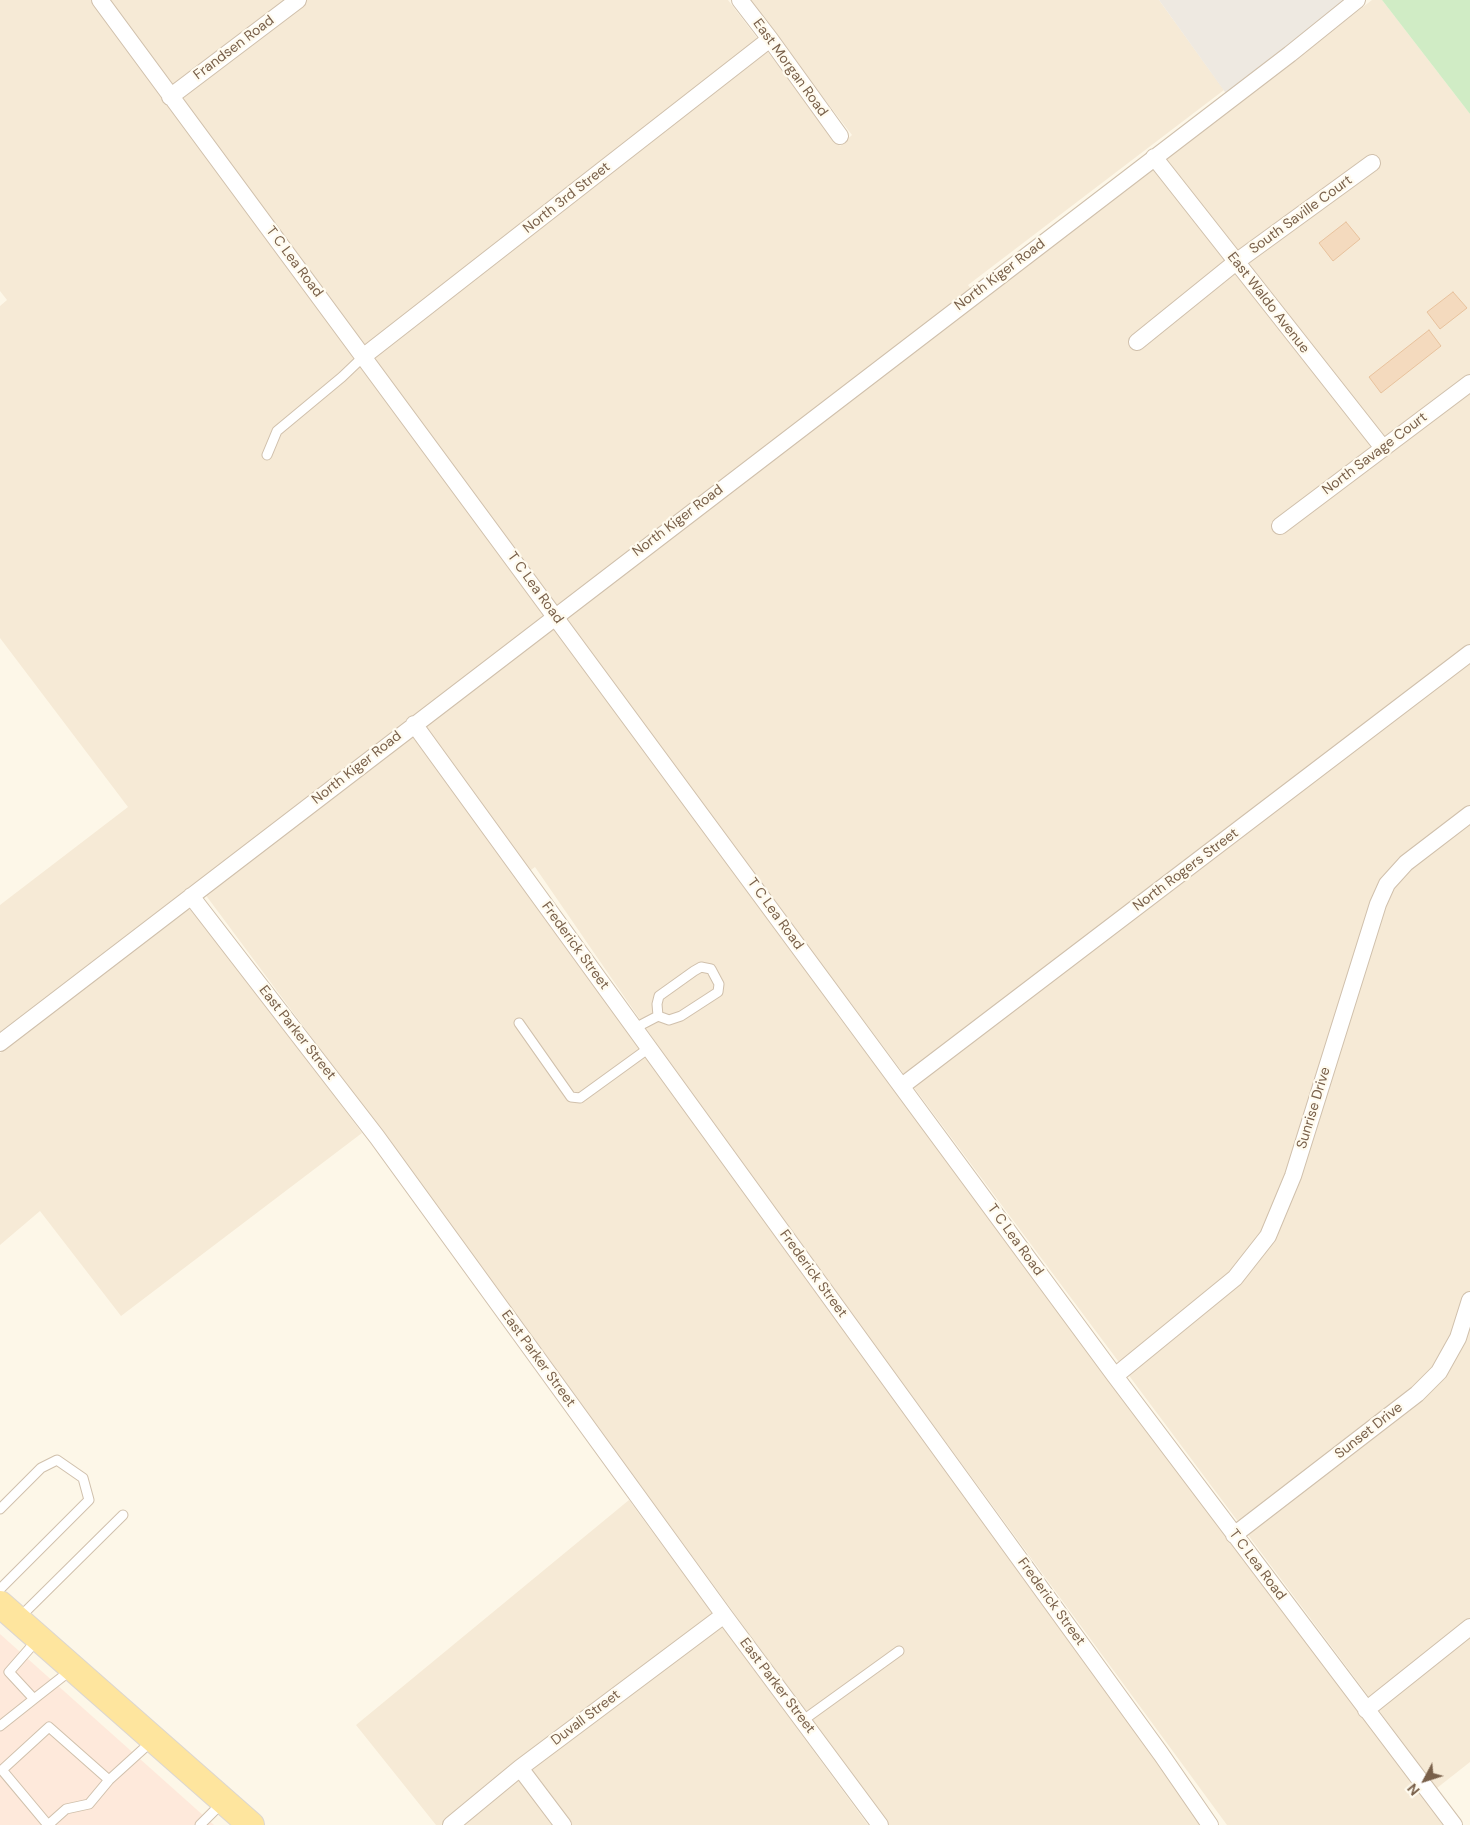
<!DOCTYPE html>
<html>
<head>
<meta charset="utf-8">
<style>
  body { margin:0 }
  #map { position:relative; width:1470px; height:1825px; overflow:hidden; background:#fdf7e8; font-family:"DM Sans",sans-serif }
  canvas { display:block }
  .north { position:absolute; left:1400px; top:1755px; width:50px; height:50px; -webkit-text-stroke:4px #fffbef; paint-order:stroke; rotate:230deg; font-size:14px; font-weight:700; line-height:20px; text-align:center; color:#79604a }
  .north::after { content:''; display:block; margin:auto; width:18px; height:22px; background:#79604a; clip-path:polygon(50% 0,100% 100%,50% 72%,0 100%) }
</style>
</head>
<body>
<div id="map">
<canvas width="1470" height="1825"></canvas>
<div class="north">N</div>
</div>
<script>
const context = document.querySelector('canvas').getContext('2d');
context.lineJoin = 'round';
function paint(path, color) {
  context.fillStyle = color;
  context.fill(path, 'evenodd');
}
function toPath(rows) {
  const path = new Path2D();
  for (const r of rows) {
    path.moveTo(r[0], r[1]);
    for (let i = 2; i < r.length; i += 2) path.lineTo(r[i], r[i + 1]);
  }
  return path;
}
function stroke(path, color, width, dash) {
  context.strokeStyle = color;
  context.lineWidth = width;
  context.lineCap = dash ? 'butt' : 'round';
  context.setLineDash(dash || []);
  context.stroke(path);
}
function label(font, color, halo, rows, align = 'center') {
  context.font = font + ' "DM Sans",sans-serif';
  context.lineWidth = 4.5;
  context.setLineDash([]);
  context.textBaseline = 'middle';
  context.strokeStyle = halo;
  context.fillStyle = color;
  for (const [text, x, y, turn = 0] of rows) {
    context.save();
    context.translate(x, y);
    context.rotate((+turn || 0) * Math.PI / 180);
    context.textAlign = isNaN(turn) ? turn : align;
    if (halo) context.strokeText(text, 0, 0);
    context.fillText(text, 0, 0);
    context.restore();
  }
}
paint(toPath([
  [0,0,728,0,840,146,852,135,748,0,1159,0,1224,90,968,285,980,301,1372,0,1382,0,1470,114,1470,1762,1437,1788,850,1002,836,1013,1444,1825,1227,1825,705,1114,535,867,520,878,746,1196,1204,1825,889,1825,399,1155,196,882,0,1032,0,905,128,807,0,638,0,306,7,300,0,291],
  [188,910,193,910,198,913,362,1133,121,1316,40,1211,0,1245,0,1053],
  [629,1500,868,1825,436,1825,356,1725]
]), '#f6ead6');
paint(toPath([
  [0,1634,214,1825,0,1825]
]), '#fee9db');
paint(toPath([
  [1159,0,1355,0,1230,99]
]), '#eee9e1');
paint(toPath([
  [1382,0,1470,0,1470,114]
]), '#d0ecc5');
const building = toPath([
  [1346,222,1360,239,1333,261,1319,243,1346,222],
  [1453,292,1467,308,1440,329,1427,312,1453,292],
  [1429,330,1441,346,1381,393,1369,377,1429,330]
]);
paint(building, '#f4dabe');
stroke(building, '#e8c29d', 1);
const service = toPath([
  [267,455,277,431,342,377,364,356],
  [519,1023,571,1097,580,1098,649,1048],
  [635,1028,658,1016,669,1020,681,1016,718,992,719,984,711,969,701,967,694,971,659,996,657,1004,658,1016],
  [0,1509,41,1468,57,1460,83,1478,89,1500,0,1589],
  [19,1618,123,1515],
  [37,1640,9,1672,34,1699,71,1670],
  [802,1721,899,1651],
  [0,1726,34,1699],
  [48,1825,2,1770,49,1727,109,1780],
  [48,1825,66,1809,89,1804,109,1780,152,1741],
  [200,1825,222,1803]
]);
const minor = toPath([
  [100,0,1115,1376,1454,1825],
  [740,0,770,39,840,136],
  [170,97,298,0],
  [1154,157,1383,448],
  [1137,342,1236,262,1372,163],
  [364,356,770,39],
  [1280,526,1470,383],
  [414,724,1161,1754,1210,1825],
  [191,896,377,1137,724,1615,880,1825],
  [0,1043,1290,54,1357,0],
  [902,1086,1470,653],
  [1115,1376,1235,1278,1268,1236,1293,1176,1378,904,1387,884,1406,863,1470,814],
  [1234,1535,1417,1394,1439,1372,1458,1338,1470,1300],
  [1366,1710,1470,1627],
  [520,1768,563,1825],
  [451,1825,520,1768,724,1615]
]);
const primary = toPath([
  [0,1604,251,1825]
]);
stroke(service, '#d0c0ac', 11);
stroke(minor, '#d0c0ac', 18);
stroke(primary, '#dcd6d0', 28);
stroke(service, '#fff', 9);
stroke(minor, '#fff', 16);
stroke(primary, '#fee59e', 26);
label('14px', '#79604a', '#fffbef', [
  ["Frandsen Road",234,48,-37],
  ["East Morgan Road",790,68,54],
  ["North 3rd Street",567,198,-38],
  ["South Saville Court",1301,215,-36],
  ["T C Lea Road",294,262,53],
  ["North Kiger Road",1000,275,-37],
  ["East Waldo Avenue",1268,303,52],
  ["North Savage Court",1375,454,-37],
  ["North Kiger Road",678,521,-37],
  ["T C Lea Road",535,588,54],
  ["North Kiger Road",357,768,-38],
  ["North Rogers Street",1186,870,-37],
  ["T C Lea Road",775,914,54],
  ["Frederick Street",575,946,54],
  ["East Parker Street",297,1033,52],
  ["Sunrise Drive",1314,1108,-73],
  ["T C Lea Road",1015,1240,54],
  ["Frederick Street",813,1274,54],
  ["East Parker Street",538,1359,54],
  ["Sunset Drive",1369,1431,-38],
  ["T C Lea Road",1257,1565,53],
  ["Frederick Street",1051,1602,54],
  ["East Parker Street",777,1686,53],
  ["Duvall Street",586,1718,-37]
]);
</script>
</body>
</html>
